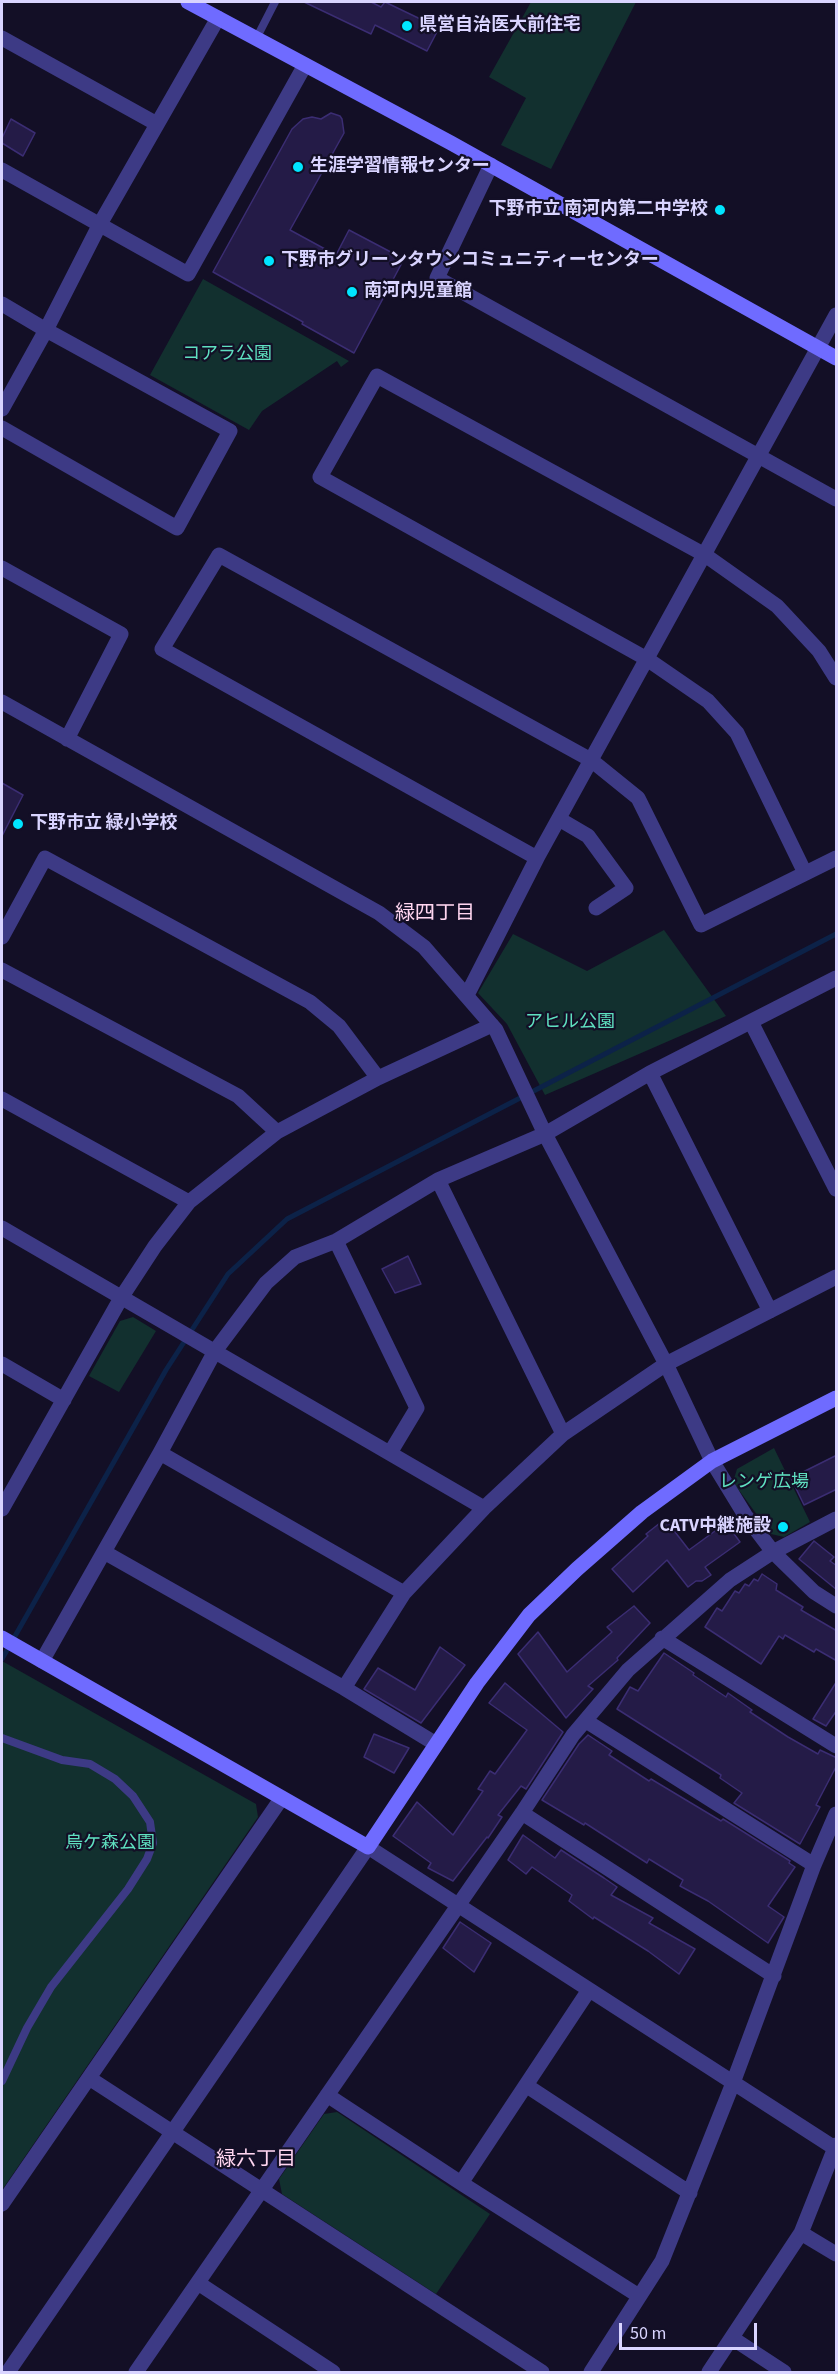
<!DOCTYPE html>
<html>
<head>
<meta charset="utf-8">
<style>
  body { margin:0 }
  #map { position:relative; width:838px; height:2374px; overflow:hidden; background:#130f26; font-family:"Source Sans 3",sans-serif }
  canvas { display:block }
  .frame { position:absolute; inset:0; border:3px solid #d9d4ff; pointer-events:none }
  .scale { position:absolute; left:619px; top:2323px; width:138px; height:27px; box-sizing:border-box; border:3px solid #d9d4ff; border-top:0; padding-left:8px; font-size:18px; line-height:21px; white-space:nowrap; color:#d9d4ff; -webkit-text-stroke:4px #130f26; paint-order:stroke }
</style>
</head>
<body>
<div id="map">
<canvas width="838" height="2374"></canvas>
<div class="frame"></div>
<div class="scale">50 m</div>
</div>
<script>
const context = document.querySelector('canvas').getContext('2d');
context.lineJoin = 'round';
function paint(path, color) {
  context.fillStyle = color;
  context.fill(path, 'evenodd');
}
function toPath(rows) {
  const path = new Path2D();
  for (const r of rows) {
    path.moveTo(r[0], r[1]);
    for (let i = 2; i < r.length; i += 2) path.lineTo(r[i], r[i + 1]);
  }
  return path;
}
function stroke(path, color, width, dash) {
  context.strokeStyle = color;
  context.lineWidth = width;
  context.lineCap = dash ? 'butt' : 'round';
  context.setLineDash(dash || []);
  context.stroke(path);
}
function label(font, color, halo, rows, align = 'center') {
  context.font = font + ' "Source Sans 3","Noto Sans JP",sans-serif';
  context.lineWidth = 4.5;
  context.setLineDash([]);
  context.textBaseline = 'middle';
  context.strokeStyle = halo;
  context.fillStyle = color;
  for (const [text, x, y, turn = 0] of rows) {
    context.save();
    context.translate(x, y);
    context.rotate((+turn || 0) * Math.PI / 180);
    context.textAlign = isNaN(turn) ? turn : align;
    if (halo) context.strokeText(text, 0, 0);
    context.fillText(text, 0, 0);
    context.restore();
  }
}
paint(toPath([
  [531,2,636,2,551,169,501,145,526,98,489,77],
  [203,279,349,361,341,367,337,361,262,411,249,430,150,375],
  [664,930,726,1016,545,1095,507,1024,478,993,513,934,587,971],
  [133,1317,156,1331,119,1392,89,1376,120,1321],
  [774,1448,810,1522,784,1537,771,1534,733,1482,737,1469],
  [2,1661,256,1804,258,1817,2,2190],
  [337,2112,490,2214,436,2294,282,2194,279,2179,324,2114]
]), '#12302f');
stroke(toPath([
  [2,1659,166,1370,228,1274,287,1219,836,934]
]), '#0c2248', 5);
const building = toPath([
  [304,2,371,2,381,7,385,2,439,28,427,51,375,25,371,34,304,2],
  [331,113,340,116,342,119,344,133,290,230,336,255,349,230,404,259,354,353,302,324,303,322,213,272,292,129,303,119,312,117,321,119,331,113],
  [11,119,35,133,23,156,2,143,2,138,11,119],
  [2,783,23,795,2,836,2,783],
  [408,1256,421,1284,395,1293,382,1269,408,1256],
  [837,1455,837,1489,804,1505,791,1478,837,1455],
  [665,1519,689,1550,726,1523,740,1542,705,1567,711,1575,702,1581,696,1581,688,1587,667,1560,633,1592,612,1569,648,1536,646,1534,665,1519],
  [814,1541,834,1557,830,1561,837,1566,837,1590,799,1559,814,1541],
  [762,1574,777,1584,776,1590,803,1607,801,1610,837,1631,837,1661,816,1649,814,1652,785,1635,783,1639,779,1636,761,1664,705,1627,717,1608,722,1611,735,1591,739,1593,745,1584,749,1586,754,1579,758,1581,762,1574],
  [634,1606,650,1623,617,1658,618,1660,588,1686,593,1689,566,1718,518,1654,538,1632,567,1672,612,1632,607,1627,634,1606],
  [440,1647,465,1665,421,1723,364,1689,378,1668,415,1690,440,1647],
  [664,1653,694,1673,693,1675,726,1697,728,1693,752,1710,750,1712,788,1737,818,1754,820,1750,837,1758,837,1765,816,1805,820,1807,800,1844,734,1803,742,1793,720,1778,721,1775,617,1709,630,1687,638,1691,664,1653],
  [837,1681,837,1710,826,1726,813,1719,837,1681],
  [505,1683,563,1732,526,1789,521,1786,498,1815,502,1817,488,1838,487,1837,453,1881,428,1868,431,1863,393,1836,417,1802,453,1835,483,1791,478,1789,490,1771,495,1774,527,1730,489,1703,505,1683],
  [374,1734,409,1748,394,1773,364,1757,374,1734],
  [588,1735,612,1751,609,1755,649,1781,651,1779,721,1821,723,1819,790,1861,789,1863,795,1867,768,1906,784,1917,768,1943,708,1901,680,1886,683,1880,649,1859,647,1863,585,1823,584,1825,542,1800,579,1744,588,1735],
  [523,1835,555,1858,561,1850,604,1878,617,1887,611,1895,653,1918,649,1923,695,1949,679,1974,648,1951,594,1917,593,1919,569,1901,572,1895,532,1867,526,1874,508,1860,523,1835],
  [460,1922,491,1943,474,1972,443,1948,460,1922]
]);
paint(building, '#241b47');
stroke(building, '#3b2d73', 1.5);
stroke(toPath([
  [256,39,275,2],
  [2,1738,62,1760,90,1764,115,1779,133,1796,150,1822,153,1843,147,1859,128,1889,51,1987,27,2028,2,2081]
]), '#3d3a85', 8);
stroke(toPath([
  [2,38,157,124],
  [491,165,437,278,836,499],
  [2,170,188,274,305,65],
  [2,304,46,330,100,224,218,18],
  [2,409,46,330,230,431,177,528,2,428],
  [2,568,121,634,67,739],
  [2,702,379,913,424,947,496,1030,545,1134,666,1364,712,1461,745,1515,773,1552,814,1592,836,1606],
  [559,819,588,836,626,888,596,908],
  [537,858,162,649,219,555,591,760,638,798,701,925,836,858],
  [805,873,737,733,708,701,647,659,320,477,377,376,705,555,777,606,819,651,836,678],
  [2,937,45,858,310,1002,339,1026,378,1078,277,1132,189,1202,155,1246,121,1298,2,1509],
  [2,970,238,1096,277,1132],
  [467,995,537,858,836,315],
  [751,1022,836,1189],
  [650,1073,770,1311],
  [378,1078,492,1025],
  [2,1099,189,1202],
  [438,1180,563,1434],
  [2,1228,484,1508],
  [336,1241,417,1408,390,1453],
  [2,1364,64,1400],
  [160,1453,404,1593],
  [104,1552,344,1688,436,1744],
  [662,1638,836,1746],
  [42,1661,160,1453,215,1351,266,1283,295,1257,336,1241,438,1180,545,1134,650,1073,836,978],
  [344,1688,404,1593,484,1508,563,1434,666,1364,836,1277],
  [586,1721,814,1865],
  [522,1813,774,1976],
  [89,2078,542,2372],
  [527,2086,690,2193],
  [327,2095,461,2183,639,2296],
  [461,2183,589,1990],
  [2,2204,281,1799],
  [801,2233,836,2254],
  [198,2283,333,2372],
  [732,2338,784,2372],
  [8,2372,368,1847,836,2149],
  [136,2372,522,1813,573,1735,628,1670,730,1580,773,1552,836,1519],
  [591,2372,662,2261,733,2083,814,1865,836,1814],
  [709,2372,801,2233,836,2145]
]), '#3d3a85', 15);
stroke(toPath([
  [188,2,451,143,836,358],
  [2,1638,368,1847,477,1683,529,1615,577,1569,642,1512,712,1461,836,1398]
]), '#6f6bff', 15);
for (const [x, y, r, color] of [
  [407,26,6,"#00e5ff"],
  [298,167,6,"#00e5ff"],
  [720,210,6,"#00e5ff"],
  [269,261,6,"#00e5ff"],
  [352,292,6,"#00e5ff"],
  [18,824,6,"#00e5ff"],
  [783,1527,6,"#00e5ff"]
]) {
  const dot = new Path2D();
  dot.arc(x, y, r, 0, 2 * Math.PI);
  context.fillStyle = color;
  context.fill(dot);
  stroke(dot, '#130f26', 2);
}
label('bold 18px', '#d9d4ff', '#130f26', [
  ["県営自治医大前住宅",419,26],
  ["生涯学習情報センター",310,167],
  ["下野市立 南河内第二中学校",708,210,"right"],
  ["下野市グリーンタウンコミュニティーセンター",281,261],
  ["南河内児童館",364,292],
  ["下野市立 緑小学校",30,824],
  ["CATV中継施設",771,1527,"right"]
], 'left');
label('18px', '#5fe0c0', '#130f26', [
  ["コアラ公園",227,355],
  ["アヒル公園",570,1023],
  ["レンゲ広場",764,1483],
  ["烏ケ森公園",110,1844]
]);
label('20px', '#ffd6f0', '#130f26', [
  ["緑四丁目",435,915],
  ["緑六丁目",256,2161]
]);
</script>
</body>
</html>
